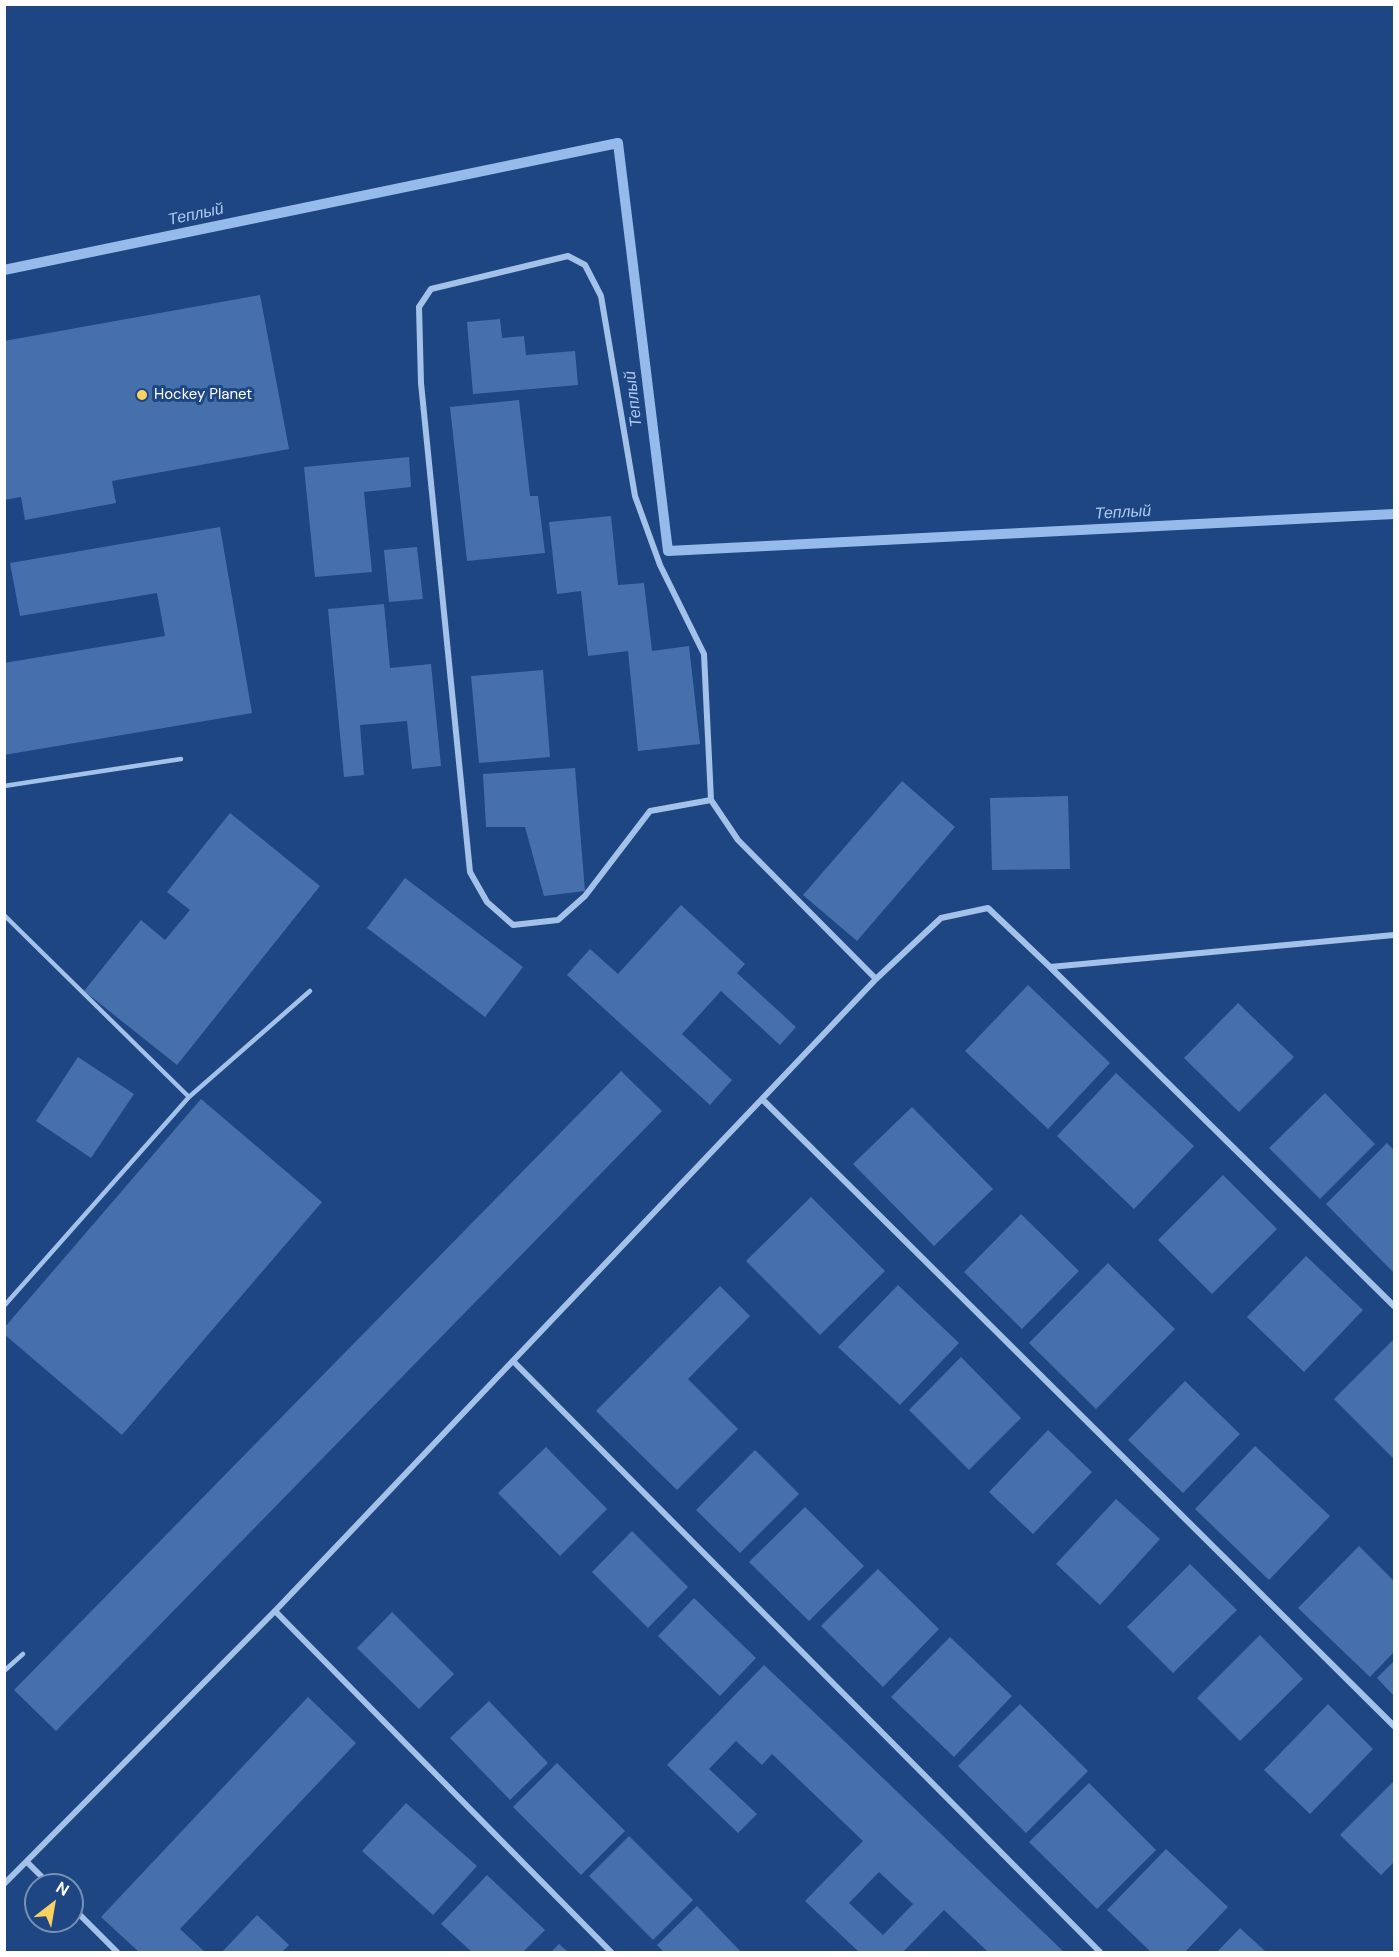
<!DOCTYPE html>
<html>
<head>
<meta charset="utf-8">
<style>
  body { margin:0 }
  #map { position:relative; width:1399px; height:1957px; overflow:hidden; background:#1e4682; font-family:"DM Sans",sans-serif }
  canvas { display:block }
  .frame { position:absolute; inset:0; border:6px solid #fff; pointer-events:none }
  .north { position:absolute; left:24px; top:1873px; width:60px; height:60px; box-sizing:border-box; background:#1e4682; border:2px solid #7890b4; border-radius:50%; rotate:31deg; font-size:16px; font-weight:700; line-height:24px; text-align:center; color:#fff }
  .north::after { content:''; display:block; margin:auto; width:21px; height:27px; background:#f9d262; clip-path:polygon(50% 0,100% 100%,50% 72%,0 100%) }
</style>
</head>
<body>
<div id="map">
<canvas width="1399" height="1957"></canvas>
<div class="frame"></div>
<div class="north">N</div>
</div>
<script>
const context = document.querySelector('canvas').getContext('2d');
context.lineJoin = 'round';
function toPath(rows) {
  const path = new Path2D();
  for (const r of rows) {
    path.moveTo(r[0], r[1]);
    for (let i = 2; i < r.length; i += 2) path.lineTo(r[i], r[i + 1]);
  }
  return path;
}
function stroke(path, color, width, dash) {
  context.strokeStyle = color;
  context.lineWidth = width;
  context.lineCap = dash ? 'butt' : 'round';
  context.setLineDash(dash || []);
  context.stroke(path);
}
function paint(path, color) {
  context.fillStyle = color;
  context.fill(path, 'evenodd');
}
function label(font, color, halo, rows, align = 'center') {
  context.font = font + ' "DM Sans",sans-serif';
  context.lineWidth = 6;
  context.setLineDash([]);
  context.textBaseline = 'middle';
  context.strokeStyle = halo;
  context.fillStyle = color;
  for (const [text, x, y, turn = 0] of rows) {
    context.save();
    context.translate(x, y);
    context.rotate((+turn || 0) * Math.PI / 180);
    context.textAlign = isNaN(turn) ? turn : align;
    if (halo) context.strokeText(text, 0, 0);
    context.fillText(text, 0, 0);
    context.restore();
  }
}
stroke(toPath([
  [4,270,618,143,668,551,1394,514]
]), '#96bbeb', 10);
paint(toPath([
  [260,295,289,449,112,481,116,503,25,520,21,497,4,500,4,341],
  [500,319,502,338,524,336,526,355,575,351,578,385,473,394,467,322],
  [519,400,530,496,538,496,545,553,467,561,450,407],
  [409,457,411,487,364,492,372,572,315,577,304,467],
  [611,516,618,585,644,583,652,651,689,646,700,744,638,751,628,651,588,656,581,591,557,594,549,522],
  [220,527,252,713,4,755,4,663,165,636,157,593,20,616,10,563],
  [417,547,423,599,389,602,384,550],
  [384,604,390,668,431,664,441,766,412,769,407,721,360,725,364,775,344,777,328,609],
  [543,670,550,757,479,763,471,676],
  [575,768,585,891,544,896,525,827,486,827,483,774],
  [902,781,955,827,857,941,803,895],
  [1068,796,1070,869,992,870,990,798],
  [230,813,320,886,177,1065,84,991,141,920,165,940,190,910,167,892],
  [405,878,523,967,485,1017,367,928],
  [681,905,745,964,737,973,796,1027,780,1045,721,991,682,1034,732,1080,710,1105,567,975,590,949,618,974],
  [1028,985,1110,1063,1048,1129,965,1051],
  [1238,1003,1294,1057,1239,1112,1184,1058],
  [78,1057,134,1094,91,1158,36,1121],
  [621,1071,662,1111,56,1731,14,1690],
  [1116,1073,1194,1146,1134,1209,1057,1136],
  [1325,1093,1375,1144,1320,1199,1269,1148],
  [201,1099,322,1202,122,1435,4,1334,4,1328],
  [912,1107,993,1189,934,1246,853,1164],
  [1387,1143,1394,1150,1394,1273,1326,1204],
  [1223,1175,1277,1229,1212,1294,1158,1240],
  [811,1197,885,1271,820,1335,746,1261],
  [1021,1214,1079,1271,1022,1329,964,1272],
  [1306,1256,1363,1310,1304,1372,1247,1317],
  [1108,1263,1175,1329,1096,1409,1029,1343],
  [898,1285,959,1343,900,1405,838,1347],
  [720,1286,750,1316,688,1379,738,1429,677,1490,596,1411],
  [1393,1340,1394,1341,1394,1459,1334,1399],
  [961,1357,1021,1418,969,1470,909,1410],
  [1185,1381,1240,1434,1183,1493,1128,1440],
  [1048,1430,1092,1472,1033,1534,989,1492],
  [1255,1446,1330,1516,1269,1580,1195,1509],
  [546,1447,607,1509,560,1556,498,1493],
  [755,1450,799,1494,740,1553,696,1510],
  [1116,1499,1160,1539,1100,1605,1056,1564],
  [805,1507,864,1566,809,1621,749,1562],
  [632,1531,688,1587,648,1628,592,1572],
  [1359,1546,1394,1581,1394,1652,1370,1677,1298,1608],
  [1190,1564,1237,1610,1173,1673,1127,1627],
  [878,1569,939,1629,883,1687,821,1626],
  [694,1598,756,1658,720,1696,658,1636],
  [392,1612,454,1674,419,1709,357,1648],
  [1260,1635,1303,1679,1240,1741,1197,1698],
  [950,1637,1012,1696,954,1757,891,1697],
  [1394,1661,1394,1696,1377,1678],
  [764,1665,837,1734,1064,1952,988,1952,944,1910,903,1952,859,1952,805,1901,863,1841,772,1754,762,1765,736,1741,709,1769,757,1814,738,1833,667,1765],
  [879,1872,913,1904,883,1935,849,1903],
  [308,1697,356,1743,180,1929,205,1952,139,1952,101,1917],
  [489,1701,548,1763,510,1800,450,1738],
  [1020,1704,1088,1771,1026,1833,958,1766],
  [1328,1704,1373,1749,1310,1814,1264,1770],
  [557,1763,625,1831,581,1875,513,1807],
  [1394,1781,1394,1862,1381,1875,1340,1835],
  [1089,1783,1156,1850,1097,1909,1029,1842],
  [406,1803,477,1866,433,1915,362,1851],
  [629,1836,693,1900,653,1940,589,1876],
  [1166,1849,1228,1907,1185,1952,1151,1952,1107,1910],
  [487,1875,545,1930,523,1952,472,1952,441,1924],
  [697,1906,741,1952,664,1952,657,1945],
  [257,1915,289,1945,282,1952,222,1952],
  [1240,1928,1266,1952,1217,1952],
  [559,1944,568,1952,551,1952]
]), '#4670ab');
stroke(toPath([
  [4,786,181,759],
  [4,915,189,1097],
  [4,1306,189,1097,310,991],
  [4,1671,23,1654]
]), '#a3c1e9', 4.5);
stroke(toPath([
  [711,800,650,811,585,896,558,920,513,925,487,902,470,872,421,383,419,307,431,289,568,256,585,265,601,296,635,496,660,565,704,654,711,800,738,840,876,979],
  [1050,967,1394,1306],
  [763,1100,1394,1726],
  [513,1361,1100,1952],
  [275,1611,611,1952],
  [27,1862,50,1885],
  [4,1884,275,1611,876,979,941,918,988,908,1050,967,1394,935],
  [72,1907,117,1952]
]), '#a3c1e9', 6);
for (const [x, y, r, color] of [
  [142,395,6,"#f9d262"]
]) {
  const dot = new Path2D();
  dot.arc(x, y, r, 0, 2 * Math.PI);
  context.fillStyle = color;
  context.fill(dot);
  stroke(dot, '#1e4682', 2);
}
label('15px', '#fff', '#1e4682', [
  ["Hockey Planet",154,395]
], 'left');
label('italic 16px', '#afcbf1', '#1e4682', [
  ["Теплый",196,215,-12],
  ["Теплый",634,399,-97],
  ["Теплый",1123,513,-3]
]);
</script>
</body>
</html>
